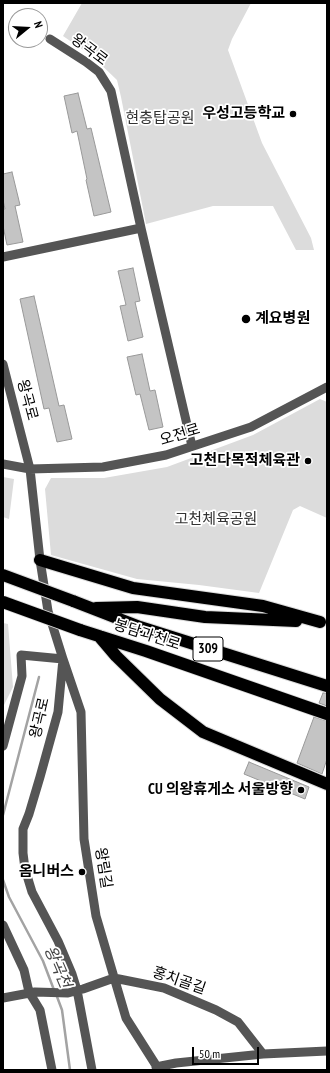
<!DOCTYPE html>
<html>
<head>
<meta charset="utf-8">
<style>
  body { margin:0 }
  #map { position:relative; width:330px; height:1073px; overflow:hidden; background:#fff; font-family:"PT Sans Narrow",sans-serif }
  canvas { display:block }
  .frame { position:absolute; inset:0; border:4px solid #000; pointer-events:none }
  .north { position:absolute; left:8px; top:8px; width:40px; height:40px; box-sizing:border-box; background:#fff; border:1px solid #999; border-radius:50%; rotate:72deg; font-size:11px; font-weight:700; line-height:16px; text-align:center; color:#000 }
  .north::after { content:''; display:block; margin:auto; width:14px; height:18px; background:#000; clip-path:polygon(50% 0,100% 100%,50% 72%,0 100%) }
  .scale { position:absolute; left:192px; top:1047px; width:67px; height:18px; box-sizing:border-box; border:2px solid #000; border-top:0; padding-left:5px; font-size:12px; line-height:14px; white-space:nowrap; color:#000; -webkit-text-stroke:3px #fff; paint-order:stroke }
</style>
</head>
<body>
<div id="map">
<canvas width="330" height="1073"></canvas>
<div class="frame"></div>
<div class="north">N</div>
<div class="scale">50 m</div>
</div>
<script>
const context = document.querySelector('canvas').getContext('2d');
context.lineJoin = 'round';
function paint(path, color) {
  context.fillStyle = color;
  context.fill(path, 'evenodd');
}
function toPath(rows) {
  const path = new Path2D();
  for (const r of rows) {
    path.moveTo(r[0], r[1]);
    for (let i = 2; i < r.length; i += 2) path.lineTo(r[i], r[i + 1]);
  }
  return path;
}
function stroke(path, color, width, dash) {
  context.strokeStyle = color;
  context.lineWidth = width;
  context.lineCap = dash ? 'butt' : 'round';
  context.setLineDash(dash || []);
  context.stroke(path);
}
function label(font, color, halo, rows, align = 'center') {
  context.font = font + ' "PT Sans Narrow","Noto Sans KR",sans-serif';
  context.lineWidth = 3.5;
  context.setLineDash([]);
  context.textBaseline = 'middle';
  context.strokeStyle = halo;
  context.fillStyle = color;
  for (const [text, x, y, turn = 0] of rows) {
    context.save();
    context.translate(x, y);
    context.rotate((+turn || 0) * Math.PI / 180);
    context.textAlign = isNaN(turn) ? turn : align;
    if (halo) context.strokeText(text, 0, 0);
    context.fillText(text, 0, 0);
    context.restore();
  }
}
paint(toPath([
  [82,3,251,3,232,39,228,50,262,143,311,238,314,250,296,250,273,206,213,206,146,224,121,97,117,80,92,56,63,36],
  [320,399,327,402,327,518,300,506,293,510,259,593,199,585,137,579,51,555,45,489,51,478,104,478,167,467,253,435],
  [3,477,14,479,9,519,3,517],
  [3,623,8,624,13,687,3,707]
]), '#dcdcdc');
stroke(toPath([
  [3,815,39,677],
  [3,880,9,897,43,961,54,990],
  [56,994,62,1010,70,1070]
]), '#a3a3a3', 2.5);
const building = toPath([
  [78,93,87,129,91,128,111,212,94,216,86,180,87,179,77,131,72,133,64,96,78,93],
  [12,172,20,205,15,206,23,242,7,245,3,226,3,209,5,209,3,200,3,174,12,172],
  [133,268,140,301,135,302,143,337,128,341,120,306,126,305,118,271,133,268],
  [34,296,59,406,64,405,72,439,57,442,49,408,44,409,20,299,34,296],
  [142,354,150,391,155,390,163,427,149,430,140,394,136,395,127,357,142,354],
  [323,693,327,693,327,706,319,703,323,693],
  [314,717,327,721,327,759,322,774,297,763,314,717],
  [249,762,309,787,305,799,244,774,249,762]
]);
paint(building, '#c4c4c4');
stroke(building, '#999', 1);
const highway = toPath([
  [40,560,133,588,263,606,320,622],
  [73,601,140,627,327,686],
  [96,608,137,607,205,617,296,621],
  [80,630,146,651,327,714],
  [99,636,116,656,160,699,203,732,327,784]
]);
stroke(highway, '#dbdbdb', 14);
stroke(toPath([
  [141,228,192,446],
  [3,257,141,228,111,91,99,72,86,62,50,39],
  [3,364,30,469,40,560,48,611,63,659,58,712,40,777,29,814,23,829,23,853,25,869,32,892,58,941,72,974,77,990,92,1070],
  [3,464,30,469,103,467,166,455,251,427,327,387],
  [3,746,22,676,21,655,63,659,81,712,84,839,96,916,126,1018,159,1070],
  [3,925,24,970,29,992,40,1010,52,1070],
  [3,998,35,992,68,993,83,989,114,978,164,988,216,1010,238,1022,263,1054],
  [156,1067,176,1063,263,1054,327,1051]
]), '#555', 9);
stroke(highway, '#000', 12);
const highwayBridge = toPath([
  [3,575,73,601],
  [3,602,80,630]
]);
stroke(highwayBridge, '#dbdbdb', 14, []);
stroke(highwayBridge, '#000', 12);
for (const [x, y, r, color] of [
  [293,114,4,"#000"],
  [246,319,5,"#000"],
  [308,461,4,"#000"],
  [301,790,4,"#000"],
  [82,872,4,"#000"]
]) {
  const dot = new Path2D();
  dot.arc(x, y, r, 0, 2 * Math.PI);
  context.fillStyle = color;
  context.fill(dot);
  stroke(dot, '#fff', 1.5);
}
for (const [x, y, w] of [
  [208,649,30]
]) {
  const box = new Path2D();
  box.roundRect(x - w / 2, y - 12, w, 24, 3);
  context.fillStyle = '#fff';
  context.fill(box);
  stroke(box, '#000', 1);
}
label('bold 14px', '#000', null, [
  ["309",208,649]
]);
label('15px', '#000', '#fff', [
  ["왕곡로",89,50,37],
  ["왕곡로",27,400,75],
  ["오전로",180,435,-17],
  ["봉담과천로",147,635,18],
  ["왕곡로",40,718,-77],
  ["왕림길",103,868,81],
  ["홍치골길",179,981,19]
]);
label('bold 15px', '#000', '#fff', [
  ["우성고등학교",285,114],
  ["계요병원",255,319,"left"],
  ["고천다목적체육관",300,461],
  ["CU 의왕휴게소 서울방향",293,790],
  ["옴니버스",74,872]
], 'right');
label('15px', '#333', '#fff', [
  ["현충탑공원",160,119],
  ["고천체육공원",216,520]
]);
label('italic 16px', '#444', '#fff', [
  ["왕곡천",57,967,67]
]);
</script>
</body>
</html>
